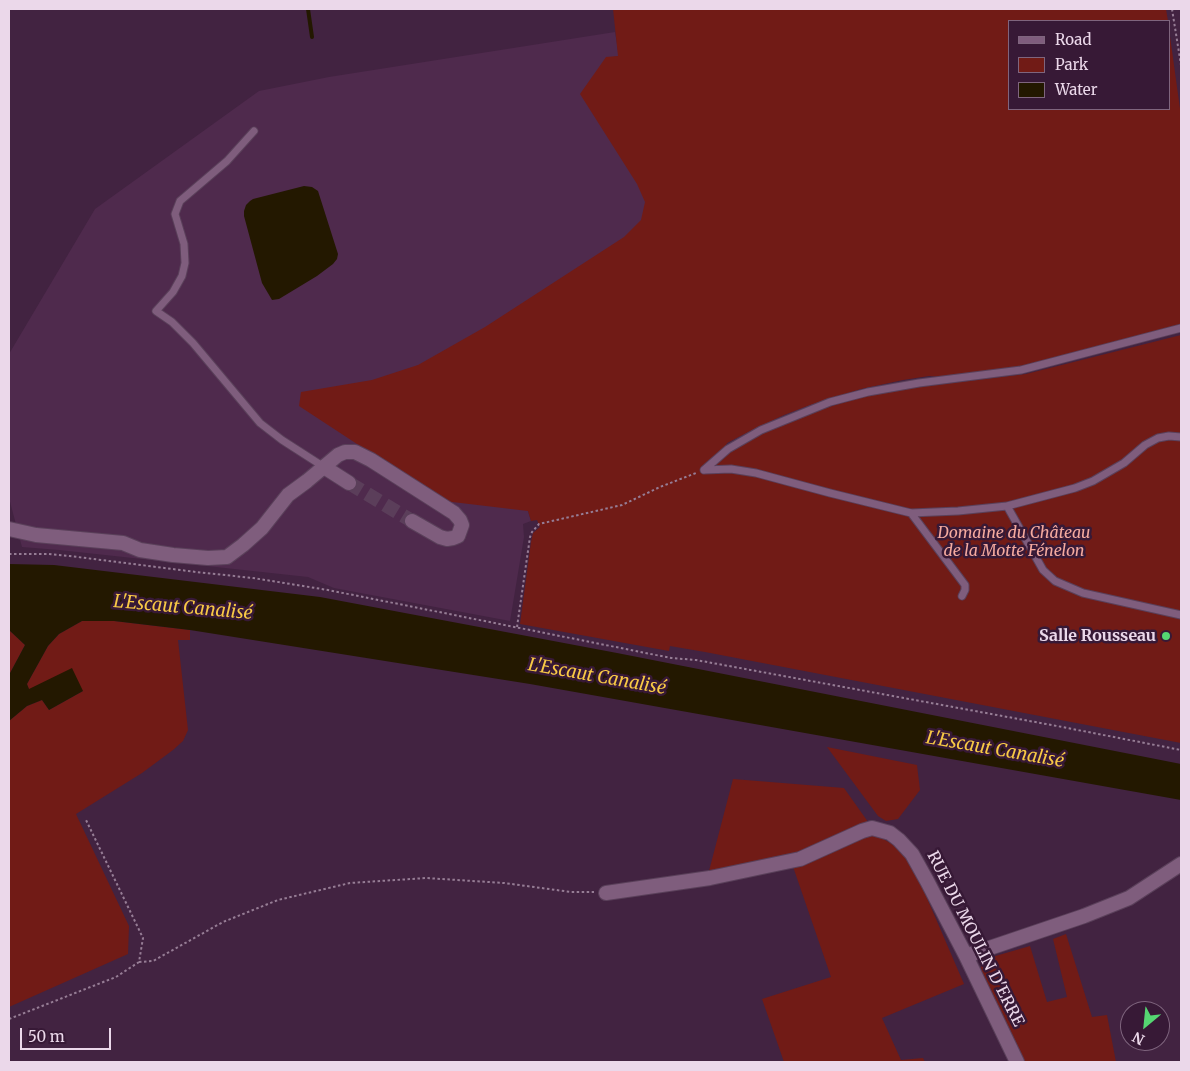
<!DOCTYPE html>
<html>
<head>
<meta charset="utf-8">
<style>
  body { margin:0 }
  #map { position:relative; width:1190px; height:1071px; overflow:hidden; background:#422341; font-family:Merriweather,serif }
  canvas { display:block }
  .frame { position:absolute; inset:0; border:10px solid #ebd8ea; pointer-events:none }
  .legend { position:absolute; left:1008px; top:20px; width:162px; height:90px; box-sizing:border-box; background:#371936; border:1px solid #7f657e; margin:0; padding:6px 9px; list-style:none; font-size:15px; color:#ebd8ea }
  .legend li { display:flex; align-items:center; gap:10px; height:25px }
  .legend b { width:25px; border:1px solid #7f657e }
  .north { position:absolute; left:1120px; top:1001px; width:50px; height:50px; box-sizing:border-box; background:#371936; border:1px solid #7f657e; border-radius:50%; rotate:208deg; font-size:14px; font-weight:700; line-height:20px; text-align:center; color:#ebd8ea }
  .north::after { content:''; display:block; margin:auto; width:18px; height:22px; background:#55d672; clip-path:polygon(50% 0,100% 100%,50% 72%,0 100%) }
  .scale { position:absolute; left:20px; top:1028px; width:91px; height:22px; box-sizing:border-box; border:2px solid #ebd8ea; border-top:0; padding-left:6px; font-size:15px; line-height:18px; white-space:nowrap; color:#ebd8ea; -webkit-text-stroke:4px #371936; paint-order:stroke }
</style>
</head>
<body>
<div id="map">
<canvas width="1190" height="1071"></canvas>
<div class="frame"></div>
<ul class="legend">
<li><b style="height:6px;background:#7f5d7d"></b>Road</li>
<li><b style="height:14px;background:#711b16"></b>Park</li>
<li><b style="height:14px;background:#231800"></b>Water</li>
</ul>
<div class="north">N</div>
<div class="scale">50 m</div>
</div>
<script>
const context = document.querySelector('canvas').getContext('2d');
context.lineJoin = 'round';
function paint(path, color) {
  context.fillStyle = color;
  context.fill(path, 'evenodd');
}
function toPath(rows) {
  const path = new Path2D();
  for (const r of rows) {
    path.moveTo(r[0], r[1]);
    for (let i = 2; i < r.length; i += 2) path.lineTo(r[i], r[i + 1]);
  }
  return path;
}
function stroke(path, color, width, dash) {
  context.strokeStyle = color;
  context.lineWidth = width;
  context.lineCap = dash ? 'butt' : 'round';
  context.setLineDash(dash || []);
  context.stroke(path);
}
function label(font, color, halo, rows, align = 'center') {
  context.font = font + ' Merriweather,serif';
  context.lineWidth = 5;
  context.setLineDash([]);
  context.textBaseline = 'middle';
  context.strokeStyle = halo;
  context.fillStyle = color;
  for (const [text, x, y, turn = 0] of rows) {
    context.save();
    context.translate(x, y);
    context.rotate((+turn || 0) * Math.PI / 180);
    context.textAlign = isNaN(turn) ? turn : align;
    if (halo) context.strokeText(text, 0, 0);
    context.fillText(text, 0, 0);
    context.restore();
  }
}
paint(toPath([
  [615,32,619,56,607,58,828,399,784,415,727,443,511,456,531,521,523,524,524,537,510,621,334,588,308,577,59,550,22,547,9,498,9,354,95,209,259,91,329,77]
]), '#4f2a4d');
paint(toPath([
  [613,9,1166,9,1168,21,1009,21,1009,109,1169,109,1169,29,1181,116,1181,324,1129,339,1022,367,951,378,929,376,903,380,861,389,810,405,784,415,752,430,727,443,721,457,782,423,841,403,886,391,1026,374,1181,335,1181,743,705,652,670,646,669,651,520,624,531,542,533,533,540,527,537,520,531,521,528,511,444,501,299,406,301,392,372,380,418,365,485,327,624,237,641,220,645,202,637,184,580,94,606,57,618,56],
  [82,621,114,621,190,630,190,640,178,640,188,730,183,741,173,750,142,773,76,814,129,926,128,954,9,1007,9,721,27,706,42,700,49,710,83,691,29,690,27,684,48,646,59,634],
  [9,630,25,645,9,675],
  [827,747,917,765,920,790,898,819,886,821,878,816],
  [733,779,844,788,878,836,899,848,914,868,964,984,882,1018,901,1060,923,1058,925,1062,784,1062,762,999,831,977,789,855,709,871],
  [1066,934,1092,1017,1107,1015,1116,1062,1025,1062,982,974,981,966,985,959,1030,946,1047,1002,1067,997,1053,939]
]), '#711b16');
paint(toPath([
  [304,186,312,187,318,191,338,254,337,259,333,264,317,276,279,299,272,300,262,283,244,216,244,211,246,205,250,201,253,199],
  [9,564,54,565,320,597,617,653,1181,764,1181,800,530,684,190,630,114,621,82,621,59,634,48,646,27,684,29,689,72,668,83,691,49,710,42,700,27,706,9,721,9,675,25,645,9,630]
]), '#231800');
stroke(toPath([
  [308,9,312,37]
]), '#231800', 4);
stroke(toPath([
  [349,483,412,521]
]), '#5b3e5a', 14, [14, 7]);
const lane = toPath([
  [254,131,227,161,180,201,175,214,184,244,185,263,182,276,173,292,156,311,172,322,193,343,260,423,282,440,324,467],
  [1181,437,1169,436,1158,438,1145,445,1124,463,1093,481,1075,488,1007,506,1043,570,1055,581,1083,593,1181,615],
  [704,470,728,449,761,430,830,402,868,392,919,383,1021,370,1181,328],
  [704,470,731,469,756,473,830,493,911,513,958,511,1007,506],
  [911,513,965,585,965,590,962,596]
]);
const street = toPath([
  [324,467,349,483],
  [9,529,36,535,123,543,140,550,173,555,208,558,227,557,243,545,262,528,288,495,307,481,338,455,345,452,355,452,371,460,454,513,460,520,462,525,458,536,453,538,447,539,440,537,412,521],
  [606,893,710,878,800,859,862,831,872,828,890,833,899,840,912,854,927,881,966,956,1017,1062],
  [966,956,1084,916,1129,898,1181,864]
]);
stroke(lane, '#5a405a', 9);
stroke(street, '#5a405a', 16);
stroke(toPath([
  [1172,9,1181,65],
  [9,554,49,554,70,556,196,572,253,578,328,590,671,658,696,660,1057,726,1181,750],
  [517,627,530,537,532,532,539,524,622,505,660,487,696,473],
  [139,962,153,961,223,922,278,900,350,883,426,878,504,883,571,892,594,892],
  [9,1019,116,977,139,962,143,938,86,820]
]), '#967d95', 2, [2.5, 2.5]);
stroke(lane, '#7f5d7d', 7);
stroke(street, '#7f5d7d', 14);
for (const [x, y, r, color] of [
  [1166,636,5,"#55d672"]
]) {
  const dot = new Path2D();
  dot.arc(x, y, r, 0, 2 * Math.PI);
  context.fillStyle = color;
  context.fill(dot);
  stroke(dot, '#371936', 2);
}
label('italic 16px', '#f5aa9f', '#371936', [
  ["Domaine du Château",1014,533],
  ["de la Motte Fénelon",1014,551]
]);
label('bold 16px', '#ebd8ea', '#371936', [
  ["Salle Rousseau",1156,636]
], 'right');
label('16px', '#ebd8ea', '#371936', [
  ["RUE DU MOULIN D'ERRE",975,939,63]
]);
label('italic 18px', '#f8c945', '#371936', [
  ["L'Escaut Canalisé",183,608,5],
  ["L'Escaut Canalisé",597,677,10],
  ["L'Escaut Canalisé",995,750,10]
]);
</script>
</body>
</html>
